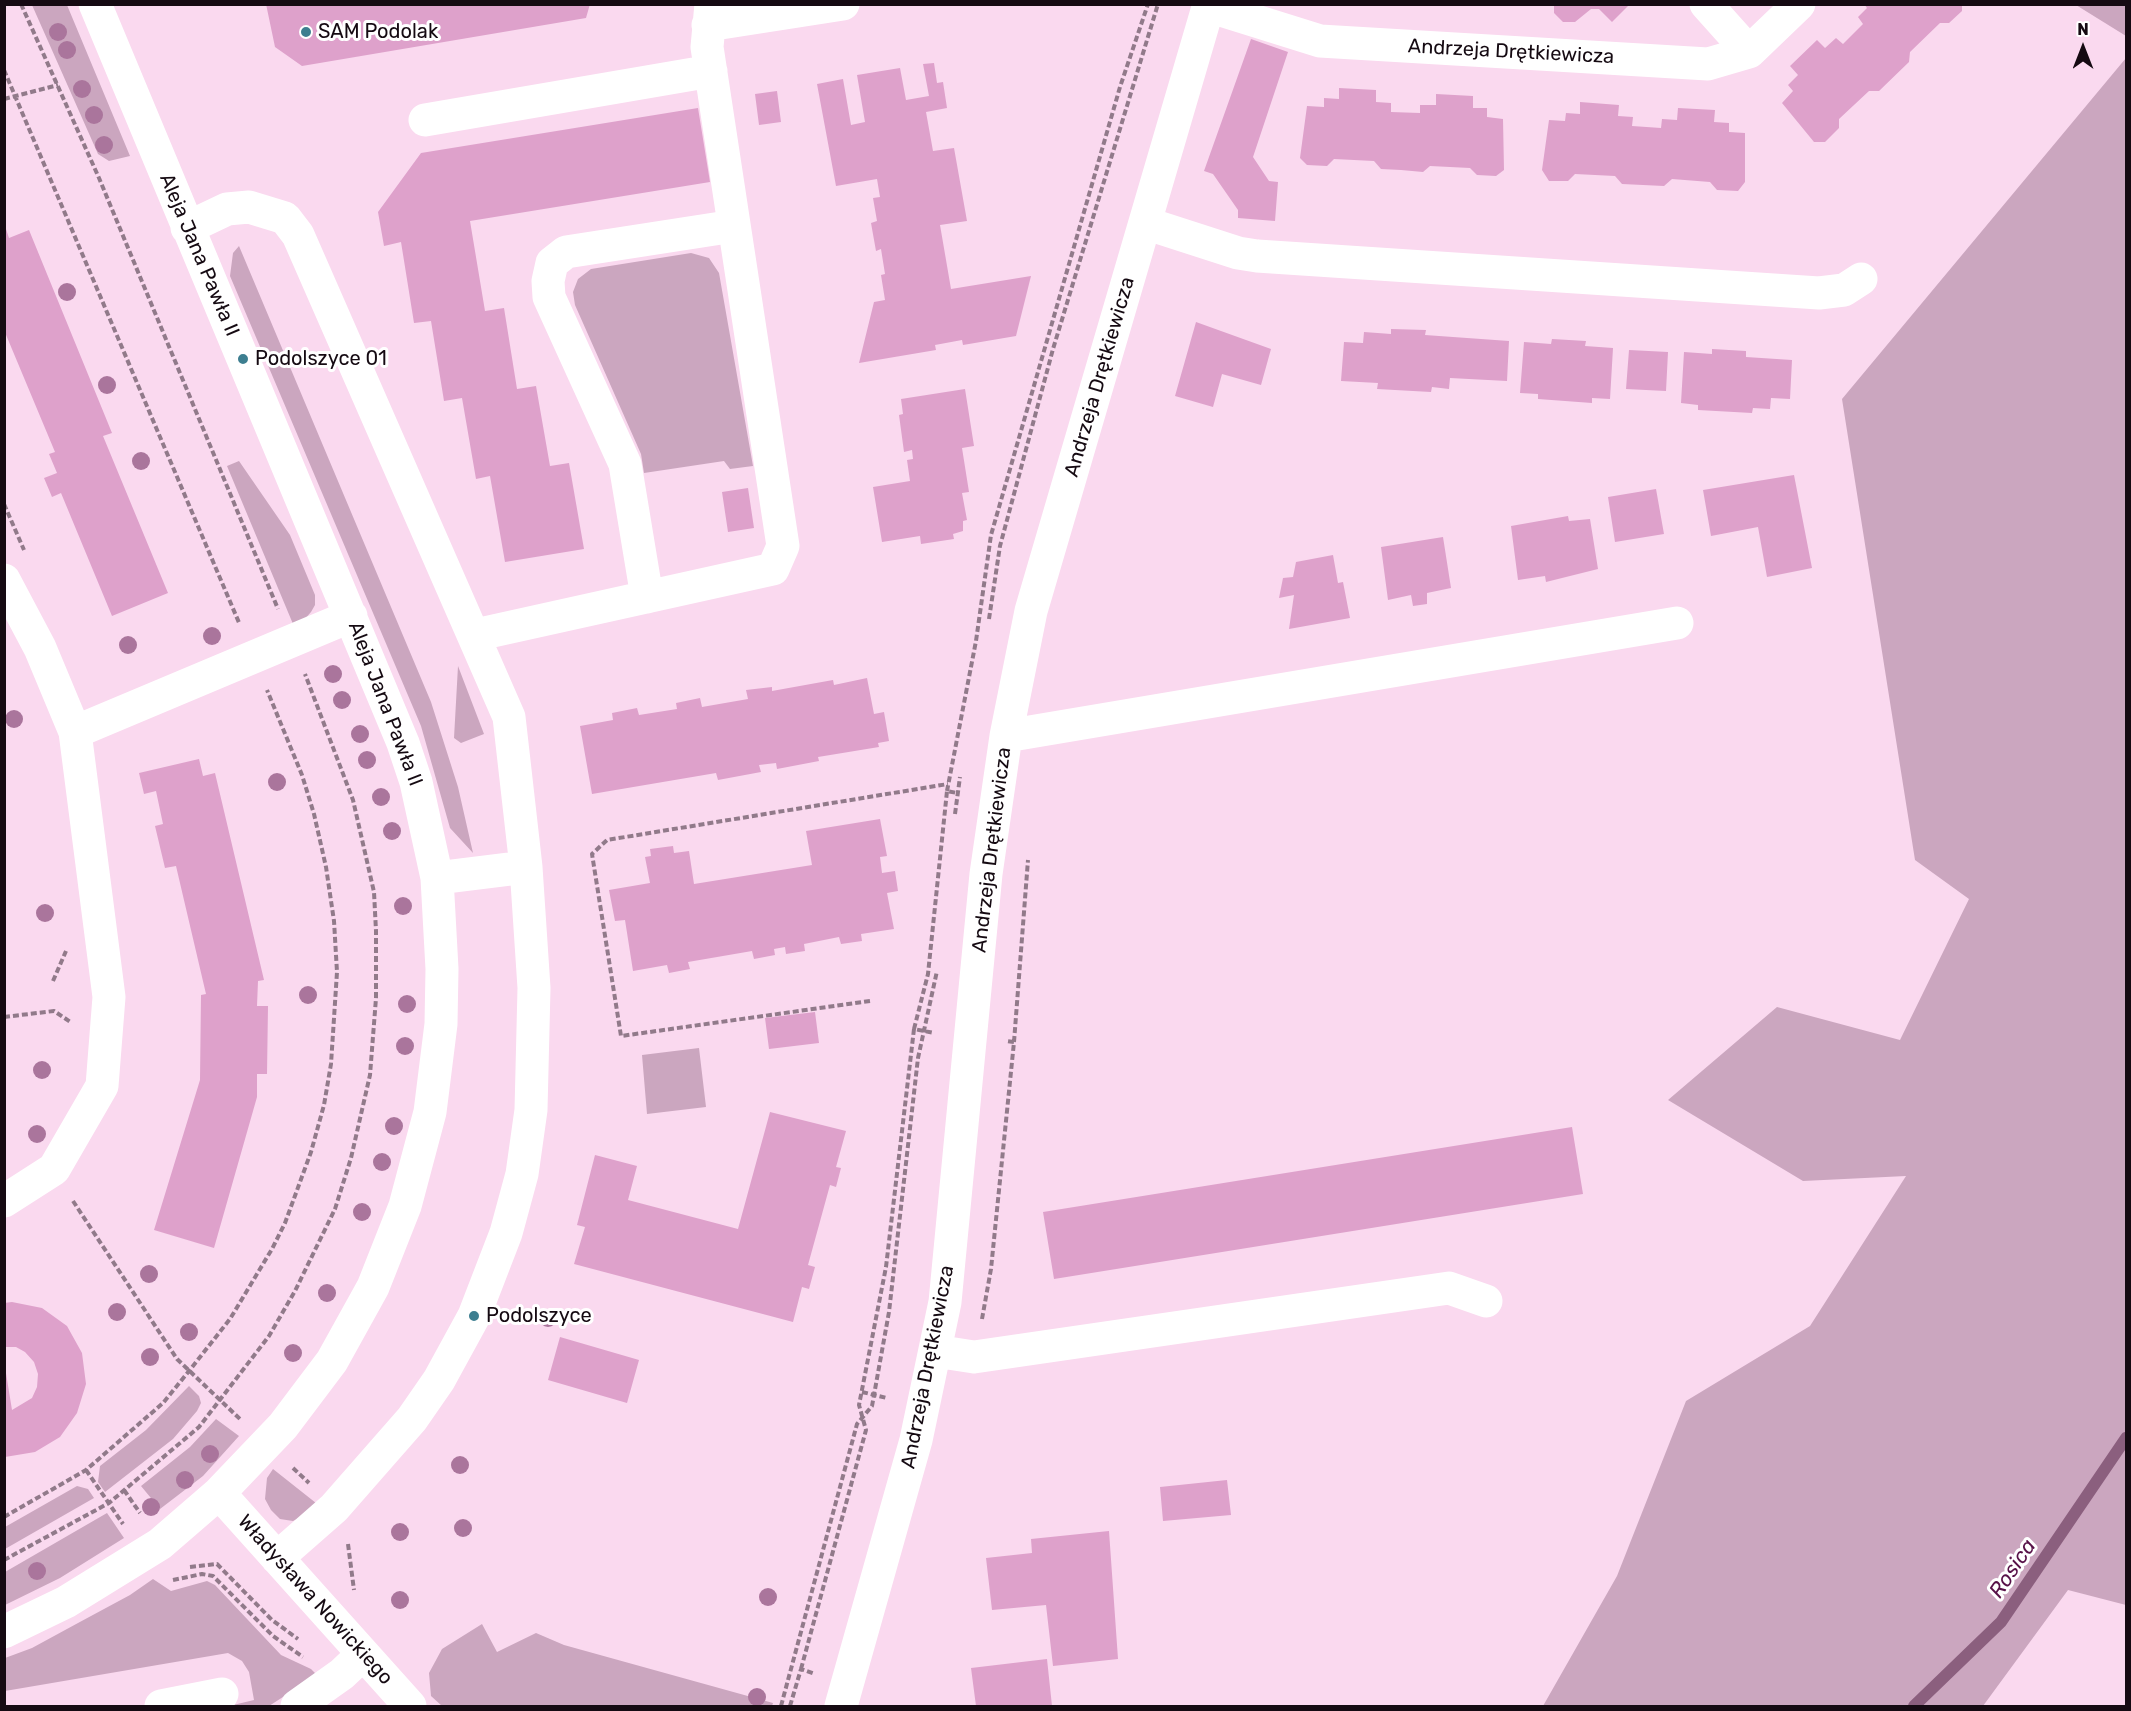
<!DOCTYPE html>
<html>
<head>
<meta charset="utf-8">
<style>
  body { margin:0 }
  #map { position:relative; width:2131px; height:1711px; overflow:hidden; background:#fad9ef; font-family:Rubik,sans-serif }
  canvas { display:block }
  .frame { position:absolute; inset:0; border:6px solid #150a12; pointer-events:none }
  .north { position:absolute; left:2053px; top:18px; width:60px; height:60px; -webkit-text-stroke:4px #fff; paint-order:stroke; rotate:0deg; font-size:16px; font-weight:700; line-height:24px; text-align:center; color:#150a12 }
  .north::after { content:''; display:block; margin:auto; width:21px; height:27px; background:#150a12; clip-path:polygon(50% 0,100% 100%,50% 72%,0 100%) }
</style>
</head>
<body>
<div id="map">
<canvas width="2131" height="1711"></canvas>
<div class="frame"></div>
<div class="north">N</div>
</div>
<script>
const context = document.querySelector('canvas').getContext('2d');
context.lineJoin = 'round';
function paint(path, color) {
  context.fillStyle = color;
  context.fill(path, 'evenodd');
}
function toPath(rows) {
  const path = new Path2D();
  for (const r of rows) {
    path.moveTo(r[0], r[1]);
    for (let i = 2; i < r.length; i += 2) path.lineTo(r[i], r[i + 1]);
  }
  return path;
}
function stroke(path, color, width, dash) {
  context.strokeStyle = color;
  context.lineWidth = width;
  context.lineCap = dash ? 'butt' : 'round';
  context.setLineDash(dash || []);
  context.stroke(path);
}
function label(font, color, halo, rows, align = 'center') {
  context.font = font + ' Rubik,sans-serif';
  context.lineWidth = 6;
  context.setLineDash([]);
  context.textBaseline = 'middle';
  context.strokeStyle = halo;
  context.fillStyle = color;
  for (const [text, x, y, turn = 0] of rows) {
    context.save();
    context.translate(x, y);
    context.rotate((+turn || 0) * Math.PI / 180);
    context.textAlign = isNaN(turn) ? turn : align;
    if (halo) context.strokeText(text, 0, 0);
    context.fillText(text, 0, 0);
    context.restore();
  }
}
paint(toPath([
  [32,5,67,5,130,156,109,161,98,154],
  [2076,5,2126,5,2126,36],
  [2126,58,2126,1605,2068,1590,1983,1706,1543,1706,1617,1576,1686,1401,1810,1326,1906,1176,1803,1181,1668,1100,1777,1007,1900,1040,1969,899,1915,860,1842,399],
  [239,246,431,702,458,787,473,853,450,828,421,726,230,276,233,253],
  [691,253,709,258,719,273,753,466,730,469,724,461,644,473,641,454,575,305,573,292,578,279,591,269],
  [239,461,290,535,315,595,315,605,311,612,304,620,293,624,227,466],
  [458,666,484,734,461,743,454,738],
  [699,1048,706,1107,647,1114,642,1055],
  [189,1386,199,1396,201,1403,197,1411,173,1439,105,1492,98,1482,100,1466,146,1430],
  [216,1419,239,1436,203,1476,160,1509,141,1486,190,1447],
  [273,1469,321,1507,293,1521,280,1519,271,1510,265,1499,267,1478],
  [77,1486,88,1489,94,1498,5,1549,5,1527],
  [107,1513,124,1538,60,1578,5,1605,5,1572],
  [153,1579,171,1591,207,1581,215,1585,281,1655,311,1669,317,1675,269,1706,229,1706,254,1700,249,1672,242,1661,228,1653,5,1691,5,1658,32,1648,78,1623,130,1595],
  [482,1624,497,1652,536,1633,564,1645,773,1703,772,1706,442,1706,431,1696,429,1673,442,1649]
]), '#cba6bf');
stroke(toPath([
  [1914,1706,2001,1622,2126,1438]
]), '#8b5f7e', 12);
paint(toPath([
  [266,4,590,4,586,18,302,66,275,47],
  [1554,4,1630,4,1612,22,1599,9,1591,9,1575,22,1563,22,1554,13],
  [1864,4,1962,4,1962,11,1949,23,1940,23,1910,52,1909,62,1879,91,1869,91,1839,119,1839,128,1825,142,1814,142,1782,103,1793,91,1788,85,1798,75,1790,66,1817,40,1825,48,1836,38,1843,44,1863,24,1858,17,1867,8],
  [1251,39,1288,52,1253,157,1269,181,1278,182,1275,221,1238,218,1238,210,1213,174,1204,171],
  [934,63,937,83,943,82,947,108,926,112,933,151,954,148,967,221,940,225,951,289,1031,276,1016,336,963,345,962,340,935,345,936,350,859,363,874,302,885,300,881,275,885,274,881,249,876,251,871,223,877,221,873,198,880,197,877,179,836,186,817,84,843,79,851,125,865,122,857,75,900,68,906,100,929,96,923,64],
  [1339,88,1376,90,1376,102,1391,103,1391,112,1420,113,1420,105,1436,105,1436,94,1473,96,1473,108,1487,108,1487,117,1503,119,1504,170,1496,176,1477,175,1470,168,1430,166,1423,172,1401,170,1381,169,1374,161,1334,159,1327,166,1307,165,1300,158,1307,106,1324,107,1324,98,1339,99],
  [777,91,781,122,759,125,755,94],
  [1580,102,1619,105,1618,116,1633,117,1632,126,1661,128,1662,119,1677,120,1678,108,1715,110,1714,122,1729,123,1729,132,1745,133,1745,182,1738,191,1717,190,1710,182,1672,179,1664,186,1622,184,1615,176,1575,174,1568,181,1549,181,1542,170,1549,120,1565,121,1566,113,1580,114],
  [698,108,710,182,470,221,485,311,504,308,517,389,536,386,550,466,569,463,584,549,505,562,490,476,476,479,462,398,444,401,431,321,414,323,401,242,384,246,378,212,421,153],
  [5,226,9,238,29,230,112,433,103,436,168,593,112,616,61,493,52,497,44,478,57,473,49,454,55,452,4,330],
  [1196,322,1271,349,1261,385,1222,374,1213,407,1175,396],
  [1391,329,1426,330,1425,335,1509,341,1507,381,1450,378,1449,389,1432,387,1431,392,1377,389,1378,383,1341,381,1344,342,1363,343,1364,332,1391,334],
  [1552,339,1586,341,1585,346,1613,348,1610,399,1592,398,1592,403,1538,399,1538,394,1520,393,1524,342,1551,344],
  [1712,349,1746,351,1746,357,1792,360,1790,399,1771,398,1770,409,1753,408,1752,413,1698,410,1698,405,1681,403,1684,352,1712,354],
  [1629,350,1668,352,1666,391,1626,389],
  [965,389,974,446,962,448,969,492,962,493,967,520,963,521,963,531,953,534,954,539,921,544,920,536,882,542,873,487,910,481,907,460,913,459,912,450,904,452,899,415,903,414,901,399],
  [1794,475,1812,568,1767,577,1758,527,1711,536,1703,490],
  [748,488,754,528,728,532,722,492],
  [1656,489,1664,534,1615,542,1608,497],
  [1568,516,1569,521,1590,519,1598,569,1546,582,1545,576,1518,580,1511,526],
  [1443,537,1451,588,1427,593,1427,604,1413,606,1411,595,1388,600,1381,547],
  [1333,555,1338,583,1343,582,1350,618,1289,629,1294,595,1279,598,1283,578,1293,577,1296,562],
  [867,678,874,714,884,712,889,741,878,743,879,747,818,757,819,761,777,769,776,763,759,765,761,772,718,780,716,773,592,794,580,726,613,720,612,713,637,708,639,715,677,709,676,703,700,698,702,707,748,699,746,690,772,687,772,691,833,680,834,685],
  [199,759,203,776,215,773,264,980,258,981,257,1006,268,1006,267,1074,257,1074,257,1097,214,1248,154,1230,200,1080,201,995,206,994,176,866,165,868,155,826,163,824,156,791,144,794,139,773],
  [880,819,887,856,880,857,882,873,895,871,898,891,887,893,894,929,861,934,862,941,841,944,839,937,804,944,805,951,786,954,785,947,774,949,775,955,754,959,752,951,688,962,690,969,669,973,667,965,633,971,625,920,615,921,609,890,650,883,645,857,651,856,650,849,673,846,674,853,689,851,694,884,812,865,806,831],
  [815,1012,819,1043,769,1049,765,1018],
  [770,1112,846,1131,836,1167,841,1168,836,1187,830,1185,808,1265,815,1267,809,1289,802,1287,793,1322,574,1264,585,1227,577,1225,595,1155,637,1166,628,1200,738,1229],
  [1572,1127,1583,1194,1054,1279,1043,1212],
  [12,1302,42,1308,67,1326,82,1353,86,1384,77,1413,60,1437,35,1452,5,1457,5,1367,12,1410,32,1398,37,1387,38,1374,34,1362,25,1352,16,1347,4,1347,4,1303],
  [560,1337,639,1360,627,1403,548,1380],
  [1227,1480,1231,1515,1163,1521,1160,1487],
  [1109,1531,1118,1659,1053,1666,1046,1605,992,1610,986,1558,1032,1553,1031,1539],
  [1047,1659,1052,1706,976,1706,971,1668]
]), '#dea1cb');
stroke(toPath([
  [21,4,99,178,278,609],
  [4,70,240,625],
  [4,99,58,85],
  [4,504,24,550],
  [989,619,1000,546,1053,349,1158,4],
  [947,791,976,641,991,535,1120,87,1148,4],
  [955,814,960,777],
  [53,981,66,951],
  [870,1001,621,1036,592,854,607,840,948,784],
  [4,1017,54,1011,72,1023],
  [914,1029,928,974,947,791,957,793],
  [1014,1042,1028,860],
  [73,1201,177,1359,241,1420],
  [982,1319,991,1269,1014,1042,1007,1041],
  [862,1392,887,1398],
  [293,1468,309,1483],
  [86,1470,123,1524],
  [124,1490,140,1513],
  [4,1517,86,1470,163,1403,189,1371,230,1319,272,1249,285,1223,311,1152,324,1105,331,1064,337,972,334,921,326,867,314,814,302,775,267,690],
  [348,1544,354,1590],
  [4,1560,109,1503,199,1427,269,1336,295,1291,335,1209,351,1158,370,1075,376,998,376,931,374,892,353,800,305,674],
  [190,1567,217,1564,272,1620,298,1639],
  [173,1580,202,1574,213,1576,273,1636,303,1657],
  [801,1669,866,1430,859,1405,886,1267,914,1029,934,1033],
  [781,1706,857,1424,872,1406,889,1312,918,1058,937,971],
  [790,1706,801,1669,815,1674]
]), '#917a8a', 4, [6, 3]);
stroke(toPath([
  [1706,4,1749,52],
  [1208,6,1320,41,1708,64,1749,52,1799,4],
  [708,25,843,4],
  [425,120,711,71],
  [1145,223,1238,253,1257,256,1819,293,1844,290,1861,279],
  [187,228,227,209,249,207,285,218,298,235,509,717,526,867,534,988,531,1110,522,1174,506,1233,474,1316,439,1380,412,1419,334,1508,277,1558],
  [4,580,40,648,75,732,109,997,102,1086,54,1169,4,1201],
  [647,597,625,464,549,297,548,281,552,263,566,252,734,226],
  [475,635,773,569,783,546,707,47,711,4],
  [75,732,351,616],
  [1006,736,1677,623],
  [437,878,526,867],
  [935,1351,974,1357,1449,1288,1486,1301],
  [219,1493,410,1706],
  [4,1632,66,1602,160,1544,219,1493,283,1426,332,1361,373,1287,405,1206,430,1112,441,1024,442,969,437,878,416,782,403,743,95,4],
  [161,1706,222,1694],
  [297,1706,342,1674,362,1655],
  [841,1706,916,1440,945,1302,986,874,1006,736,1031,611,1209,4]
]), '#fff', 33);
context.fillStyle = '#aa759c';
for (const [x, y] of [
  [58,32],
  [67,50],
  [82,89],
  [94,115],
  [104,145],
  [67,292],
  [107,385],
  [141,461],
  [212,636],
  [128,645],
  [333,674],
  [342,700],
  [14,719],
  [360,734],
  [367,760],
  [277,782],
  [381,797],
  [392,831],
  [403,906],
  [45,913],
  [308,995],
  [407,1004],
  [405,1046],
  [42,1070],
  [394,1126],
  [37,1134],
  [382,1162],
  [362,1212],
  [149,1274],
  [327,1293],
  [117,1312],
  [548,1318],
  [189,1332],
  [293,1353],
  [150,1357],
  [210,1454],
  [460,1465],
  [185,1480],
  [151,1507],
  [463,1528],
  [400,1532],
  [37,1571],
  [768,1597],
  [400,1600],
  [757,1697]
]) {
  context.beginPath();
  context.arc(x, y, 9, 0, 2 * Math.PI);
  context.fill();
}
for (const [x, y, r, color] of [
  [306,32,6,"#3d7e90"],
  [243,359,6,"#3d7e90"],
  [474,1316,6,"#3d7e90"]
]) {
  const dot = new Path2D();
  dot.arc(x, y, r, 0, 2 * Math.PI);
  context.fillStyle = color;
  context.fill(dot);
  stroke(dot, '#fff', 2);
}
label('20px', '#150a12', '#fff', [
  ["SAM Podolak",318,32],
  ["Podolszyce 01",255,359],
  ["Podolszyce",486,1316]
], 'left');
label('20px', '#150a12', '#fff', [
  ["Andrzeja Drętkiewicza",1511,52,3],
  ["Aleja Jana Pawła II",199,255,67],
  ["Andrzeja Drętkiewicza",1100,377,-74],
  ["Aleja Jana Pawła II",385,704,69],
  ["Andrzeja Drętkiewicza",992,850,-83],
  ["Andrzeja Drętkiewicza",928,1367,-79],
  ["Władysława Nowickiego",315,1600,48]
]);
label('italic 21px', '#571148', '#fff', [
  ["Rosica",2013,1569,-56]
]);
</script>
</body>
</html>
